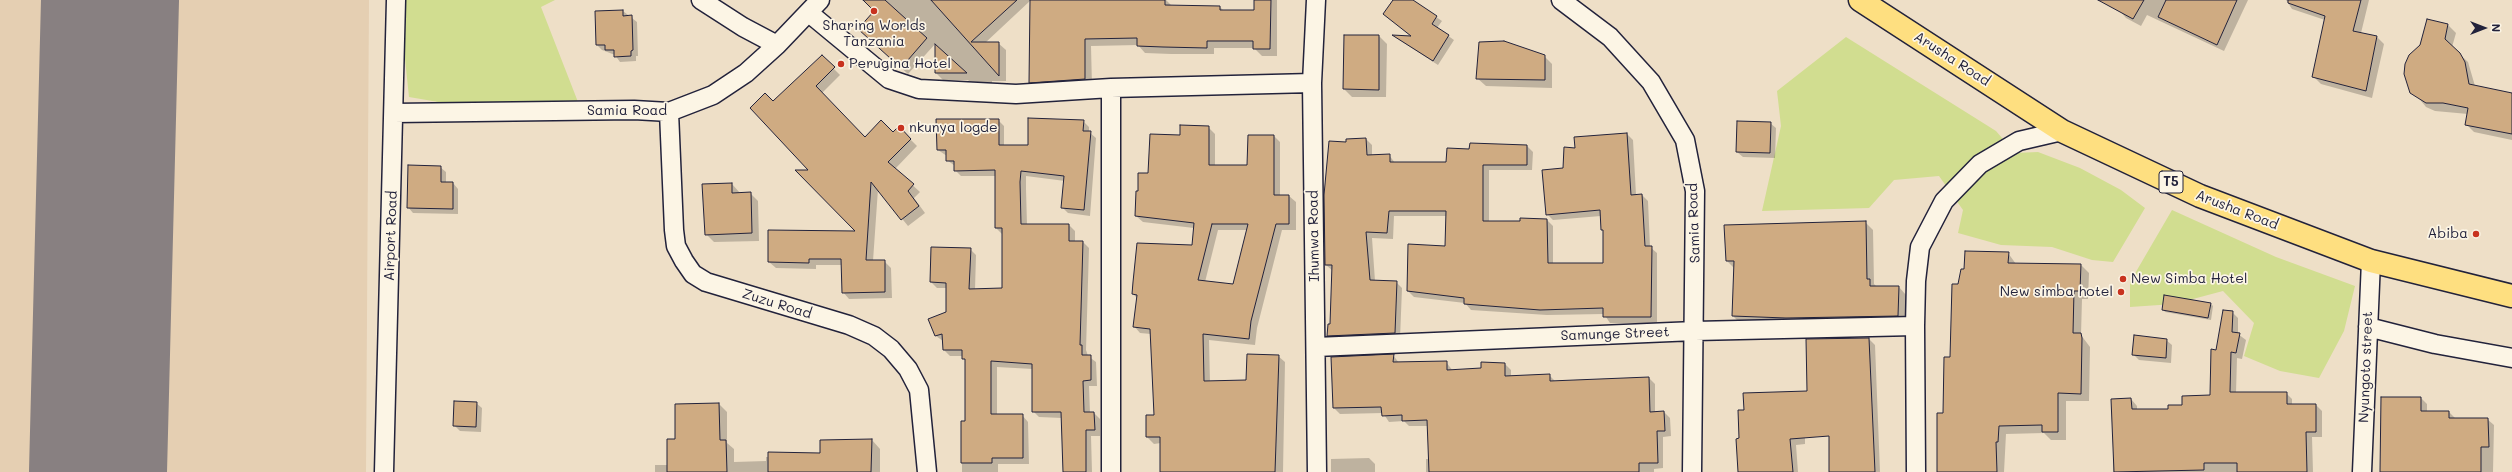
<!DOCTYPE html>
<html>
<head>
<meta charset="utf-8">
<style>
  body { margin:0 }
  #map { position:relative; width:2512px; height:472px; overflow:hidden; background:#eedfc7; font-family:Mali,sans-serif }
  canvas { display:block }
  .north { position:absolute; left:2464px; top:8px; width:40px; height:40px; -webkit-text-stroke:3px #fcf5e5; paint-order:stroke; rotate:90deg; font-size:11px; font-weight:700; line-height:16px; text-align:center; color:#22223b }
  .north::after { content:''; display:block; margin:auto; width:14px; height:18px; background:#22223b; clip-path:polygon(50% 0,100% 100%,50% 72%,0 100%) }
</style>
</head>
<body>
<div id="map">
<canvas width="2512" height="472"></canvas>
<div class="north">N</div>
</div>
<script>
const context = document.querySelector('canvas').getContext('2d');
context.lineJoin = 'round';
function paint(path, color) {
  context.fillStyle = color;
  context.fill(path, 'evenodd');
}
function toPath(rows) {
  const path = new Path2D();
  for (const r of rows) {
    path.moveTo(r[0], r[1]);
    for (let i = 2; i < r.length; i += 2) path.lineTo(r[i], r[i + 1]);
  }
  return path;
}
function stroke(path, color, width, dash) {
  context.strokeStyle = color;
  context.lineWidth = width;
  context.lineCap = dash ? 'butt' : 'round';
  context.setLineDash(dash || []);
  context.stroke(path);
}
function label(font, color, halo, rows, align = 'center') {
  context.font = font + ' Mali,sans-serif';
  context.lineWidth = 3.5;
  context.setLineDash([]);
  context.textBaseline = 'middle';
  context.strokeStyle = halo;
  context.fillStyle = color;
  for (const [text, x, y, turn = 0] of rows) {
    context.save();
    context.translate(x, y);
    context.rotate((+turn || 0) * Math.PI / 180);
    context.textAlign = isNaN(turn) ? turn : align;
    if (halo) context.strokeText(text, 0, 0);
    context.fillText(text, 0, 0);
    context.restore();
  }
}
paint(toPath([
  [0,0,369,0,366,472,0,472]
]), '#e5cfb2');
paint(toPath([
  [406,0,555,0,541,7,578,102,450,104,409,97,403,40],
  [1846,37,1996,131,2015,153,2038,152,2080,168,2121,190,2145,208,2113,262,2092,260,2052,247,2001,245,1958,233,1963,210,1939,176,1894,180,1869,208,1762,211,1781,126,1777,91],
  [2172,210,2276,257,2355,286,2344,331,2319,378,2280,371,2244,356,2254,323,2223,291,2174,304,2130,307,2130,282]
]), '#d1dd90');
paint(toPath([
  [881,0,1166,0,1172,6,1220,7,1224,11,1255,11,1255,0,1277,0,1277,56,1262,56,1254,48,1214,48,1214,54,1171,54,1145,53,1138,45,1091,46,1092,86,1037,89,1030,82,1031,0,985,43,998,43,1006,50,1006,81,992,81,992,85,973,85,968,80,943,80,936,73,936,43,908,74,866,36],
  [1394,0,1411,0,1442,21,1437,28,1454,40,1438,65,1395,37,1412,37,1384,14],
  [2124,0,2248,0,2224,51,2147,15,2141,26,2126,18,2119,10],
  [2286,0,2369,0,2361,33,2377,37,2384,44,2372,98,2321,84,2314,77,2325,20,2292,9],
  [596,11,623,11,637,22,638,56,636,56,636,61,620,62,615,55,602,50,597,45],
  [2427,20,2448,25,2456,33,2452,47,2468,62,2475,86,2512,94,2512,140,2474,132,2466,124,2468,114,2435,111,2426,107,2407,84,2406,64,2421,46],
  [1345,36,1379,36,1387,44,1386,97,1352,97,1344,89],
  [1544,56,1552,64,1552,88,1486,86,1477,78],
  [822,57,840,75,822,93,865,138,893,133,899,128,917,146,895,169,920,192,914,198,925,213,908,226,878,189,873,261,884,261,891,268,892,298,849,299,843,292,842,265,816,265,816,269,776,268,769,262,858,232,810,171,773,102],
  [998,120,1004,126,1004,146,1029,146,1083,121,1089,127,1089,132,1096,138,1090,216,1068,213,1062,207,1065,181,1026,176,1026,189,1027,225,1069,225,1075,231,1075,242,1083,242,1089,248,1086,350,1088,356,1096,362,1097,386,1089,386,1090,413,1094,413,1100,419,1100,436,1091,436,1092,472,1063,472,1062,418,1039,417,1033,411,1033,369,997,367,997,415,1022,415,1028,422,1029,464,998,464,998,472,962,472,962,422,966,422,966,362,963,356,950,356,944,350,943,341,936,336,947,313,947,288,937,288,931,282,970,249,976,255,975,290,1003,289,1002,234,996,228,996,176,961,176,955,170,955,166,947,160,947,156,938,150],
  [1770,123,1776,128,1775,158,1743,157,1737,152],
  [1208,127,1215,134,1215,166,1248,166,1274,136,1280,142,1280,196,1289,196,1296,202,1296,230,1282,230,1257,328,1255,345,1209,340,1210,382,1247,381,1278,356,1285,362,1283,472,1161,472,1161,443,1154,444,1147,437,1155,416,1151,334,1140,333,1134,326,1137,298,1133,294,1193,246,1194,228,1143,222,1136,216,1139,174,1149,174,1181,136],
  [1218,230,1248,230,1233,285,1205,282],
  [1627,134,1633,140,1636,195,1642,195,1648,201,1650,247,1657,253,1657,323,1610,323,1604,314,1547,315,1471,310,1465,303,1414,297,1408,291,1446,247,1447,216,1394,216,1393,239,1372,238,1375,281,1396,282,1402,288,1400,339,1334,342,1328,336,1331,325,1333,271,1326,265,1347,143,1366,139,1372,145,1372,156,1389,155,1395,163,1447,163,1470,150,1527,146,1533,152,1532,170,1489,170,1489,222,1547,220,1553,226,1553,264,1604,264,1604,232,1602,229,1601,216,1553,220,1547,214,1564,169,1576,149],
  [440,167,446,172,446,183,453,183,458,189,458,214,413,213,408,207],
  [732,184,740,193,750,193,758,201,759,241,714,242,706,234],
  [1865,222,1873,230,1874,284,1877,287,1899,287,1906,295,1906,323,1740,323,1733,316,1735,269,1727,261],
  [2008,253,2016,264,2081,265,2089,273,2088,299,2082,299,2081,335,2090,347,2089,401,2066,401,2066,440,2051,440,2044,433,2006,434,2004,472,1939,472,1958,285,1965,270],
  [2211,304,2213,306,2211,320,2165,312,2163,309],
  [2232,312,2238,318,2238,334,2246,340,2242,359,2237,358,2236,393,2286,393,2292,399,2292,405,2316,405,2322,411,2322,437,2312,437,2313,472,2113,472,2113,459,2115,459,2131,399,2137,406,2137,410,2169,410,2211,396,2217,351],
  [1869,339,1875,345,1880,472,1830,472],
  [2166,340,2172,345,2171,363,2139,360,2133,354],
  [1393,355,1399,363,1446,362,1453,371,1482,369,1505,364,1511,370,1511,376,1549,375,1556,382,1649,378,1655,384,1655,413,1664,412,1670,418,1671,436,1663,437,1663,468,1654,469,1654,472,1426,472,1426,459,1429,459,1428,426,1409,426,1404,421,1389,422,1383,413,1340,414,1334,408],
  [1805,398,1805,444,1796,445,1798,472,1740,472,1740,439,1745,411],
  [2421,398,2427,404,2427,412,2449,412,2455,418,2487,419,2494,425,2493,472,2381,472],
  [476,403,482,408,481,432,460,431,454,425],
  [719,404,727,412,727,443,734,449,734,462,766,461,766,457,821,454,872,440,880,449,880,472,655,472,655,465,668,465,676,440],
  [1369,458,1375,464,1375,472,1331,472,1331,459]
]), '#0003');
stroke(toPath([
  [98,472,110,0]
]), '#888081', 138);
const building = toPath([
  [863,0,885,0,927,38,901,68,858,29,874,11,863,0],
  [931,0,1017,0,971,42,999,42,999,76,931,0],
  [1030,0,1165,0,1165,5,1220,6,1220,10,1254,10,1254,0,1271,0,1270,49,1253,49,1253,41,1207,41,1207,48,1163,47,1137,46,1137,38,1085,39,1085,79,1029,83,1030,0],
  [1393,0,1413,0,1437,16,1432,24,1449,35,1433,61,1392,35,1411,36,1383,14,1393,0],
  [2098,0,2144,0,2133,19,2098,0],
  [2166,0,2237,0,2217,45,2158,17,2166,0],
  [2288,0,2361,0,2353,31,2377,36,2366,91,2312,77,2325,16,2288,3,2288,0],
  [623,10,623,16,632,15,633,50,631,51,631,56,614,57,614,50,605,50,605,45,596,45,595,11,623,10],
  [2427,19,2448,24,2445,39,2460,53,2465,62,2469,84,2512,93,2512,134,2465,125,2468,108,2443,103,2426,103,2410,93,2404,74,2405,64,2409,55,2420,45,2427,19],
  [1344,35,1379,35,1379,90,1343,89,1344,35],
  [1504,41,1545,55,1545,80,1476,79,1479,42,1504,41],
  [935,44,967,73,935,73,935,44],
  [822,55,835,67,816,86,865,137,881,120,893,132,899,126,911,139,888,162,914,184,908,191,919,206,901,220,871,182,866,260,885,260,885,292,842,293,841,259,809,259,809,263,768,262,768,230,855,231,795,170,808,170,750,108,765,93,773,101,822,55],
  [1028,118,1084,120,1083,131,1091,131,1084,210,1061,208,1064,176,1021,171,1020,182,1021,224,1069,224,1069,241,1083,241,1080,345,1082,345,1082,355,1091,355,1091,380,1083,381,1084,412,1094,412,1095,430,1086,430,1086,472,1063,472,1061,412,1032,412,1032,364,991,361,991,414,1023,414,1023,458,992,458,992,463,961,463,961,421,965,421,965,359,962,359,962,350,943,350,942,334,935,336,928,319,946,312,946,283,930,282,931,247,971,248,969,289,1002,288,1002,228,995,228,995,170,954,171,954,161,946,161,946,150,937,150,936,119,999,119,999,145,1028,145,1028,118],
  [1737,121,1771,122,1770,153,1736,152,1737,121],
  [1180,125,1209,126,1209,165,1247,165,1248,135,1274,135,1274,195,1289,195,1289,224,1276,224,1251,321,1249,339,1203,334,1204,381,1246,380,1247,354,1279,355,1275,472,1160,472,1160,437,1146,437,1146,415,1154,415,1150,329,1133,327,1137,295,1132,294,1133,282,1137,243,1192,245,1194,223,1135,216,1136,191,1138,191,1138,173,1148,173,1150,134,1180,135,1180,125],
  [1212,224,1248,224,1233,284,1198,280,1212,224],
  [1627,133,1631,195,1642,194,1645,246,1652,246,1651,317,1603,317,1603,308,1540,310,1464,304,1464,298,1407,291,1408,244,1445,246,1446,211,1389,211,1387,233,1366,232,1370,280,1397,281,1395,333,1327,336,1328,324,1330,324,1332,265,1325,265,1324,195,1329,141,1346,142,1346,139,1366,138,1367,155,1390,154,1390,162,1446,162,1447,148,1469,149,1470,143,1527,145,1527,165,1483,165,1483,221,1520,221,1520,218,1547,219,1548,263,1603,263,1603,230,1601,230,1600,210,1546,215,1542,170,1563,168,1564,147,1575,148,1574,137,1627,133],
  [408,165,441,166,441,182,453,182,453,209,407,208,408,165],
  [732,183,732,193,751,192,752,233,705,235,702,184,732,183],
  [1866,221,1867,279,1870,279,1870,286,1899,286,1898,316,1786,318,1732,316,1734,261,1726,261,1724,225,1866,221],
  [1965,251,2009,252,2008,263,2081,264,2080,291,2074,291,2073,333,2081,333,2082,338,2081,394,2058,393,2058,432,2042,432,2042,425,1999,426,1998,442,1996,442,1997,472,1937,472,1937,413,1943,413,1944,357,1950,357,1952,284,1958,284,1961,269,1964,269,1965,251],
  [2164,295,2211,303,2208,318,2162,310,2164,295],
  [2223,310,2233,311,2232,332,2240,333,2236,353,2231,352,2230,392,2287,392,2287,404,2316,404,2316,432,2306,432,2307,472,2237,472,2237,463,2204,463,2204,470,2114,472,2111,399,2131,398,2132,409,2168,409,2168,405,2182,405,2182,396,2210,395,2211,349,2216,350,2223,310],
  [2134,335,2167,339,2166,358,2132,355,2134,335],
  [1869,338,1875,472,1829,472,1829,436,1790,439,1793,472,1738,472,1736,439,1739,438,1738,410,1744,410,1743,393,1807,391,1806,339,1869,338],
  [1394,354,1393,362,1447,361,1447,370,1481,368,1481,362,1505,363,1505,376,1550,374,1550,381,1649,377,1650,412,1664,411,1665,431,1657,431,1658,463,1639,463,1639,472,1429,472,1427,420,1402,421,1402,415,1382,416,1381,407,1333,408,1331,357,1394,354],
  [2381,397,2421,397,2421,411,2449,411,2449,418,2488,418,2489,447,2481,447,2481,472,2380,472,2381,397],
  [454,401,477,402,476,427,453,426,454,401],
  [719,403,720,440,726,440,727,472,667,472,667,439,675,439,675,404,719,403],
  [872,439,871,472,768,472,768,452,820,453,820,440,872,439]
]);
paint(building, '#cfab82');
stroke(building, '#22223b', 1);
const street = toPath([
  [701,0,743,27,777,45],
  [1316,0,1312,83,1317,472],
  [1561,0,1610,37,1651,82,1685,140,1695,191,1692,472],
  [809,13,889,79,919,89,1016,94,1111,88,1312,83],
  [1111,88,1111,472],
  [669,112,674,230,676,246,684,261,693,274,706,282,849,325,874,336,891,349,908,369,919,390,927,472],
  [394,113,634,110,669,112,713,95,746,73,777,45,820,0],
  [2368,327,2435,344,2512,358],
  [1316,347,1695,331,1915,326],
  [384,472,396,0],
  [1916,472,1915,326,1916,281,1920,247,1944,201,1980,164,2019,141,2062,131],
  [2362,472,2371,261]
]);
const highway = toPath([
  [1860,0,2062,131,2200,196,2371,261,2512,296]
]);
stroke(street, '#22223b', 21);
stroke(highway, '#22223b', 25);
stroke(street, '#fcf5e5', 18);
stroke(highway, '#fedf80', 22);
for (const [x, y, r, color] of [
  [874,11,4,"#c8321e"],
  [841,64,4,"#c8321e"],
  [901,128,4,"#c8321e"],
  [2476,234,4,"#c8321e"],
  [2123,279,4,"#c8321e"],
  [2121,292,4,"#c8321e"]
]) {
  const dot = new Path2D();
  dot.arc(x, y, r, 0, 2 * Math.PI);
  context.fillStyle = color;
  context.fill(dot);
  stroke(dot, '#fcf5e5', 1.5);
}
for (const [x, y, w] of [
  [2171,182,24]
]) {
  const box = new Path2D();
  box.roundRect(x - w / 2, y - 11, w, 22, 3);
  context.fillStyle = '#fcf5e5';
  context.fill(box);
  stroke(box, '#22223b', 1);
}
label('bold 13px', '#22223b', null, [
  ["T5",2171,182]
]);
label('14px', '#22223b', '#fcf5e5', [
  ["Sharing Worlds",874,26,"center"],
  ["Tanzania",874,42,"center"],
  ["Perugina Hotel",849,64],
  ["nkunya logde",909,128],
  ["Abiba",2468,234,"right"],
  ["New Simba Hotel",2131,279],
  ["New simba hotel",2113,292,"right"]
], 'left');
label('14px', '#22223b', '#fcf5e5', [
  ["Arusha Road",1952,59,33],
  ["Samia Road",627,111],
  ["Arusha Road",2237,210,21],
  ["Samia Road",1694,223,-92],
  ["Airport Road",391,236,-88],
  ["Ihumwa Road",1314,236,-91],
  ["Zuzu Road",777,304,17],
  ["Samunge Street",1615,334,-2],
  ["Nyungoto street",2366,367,-88]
]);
</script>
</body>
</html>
